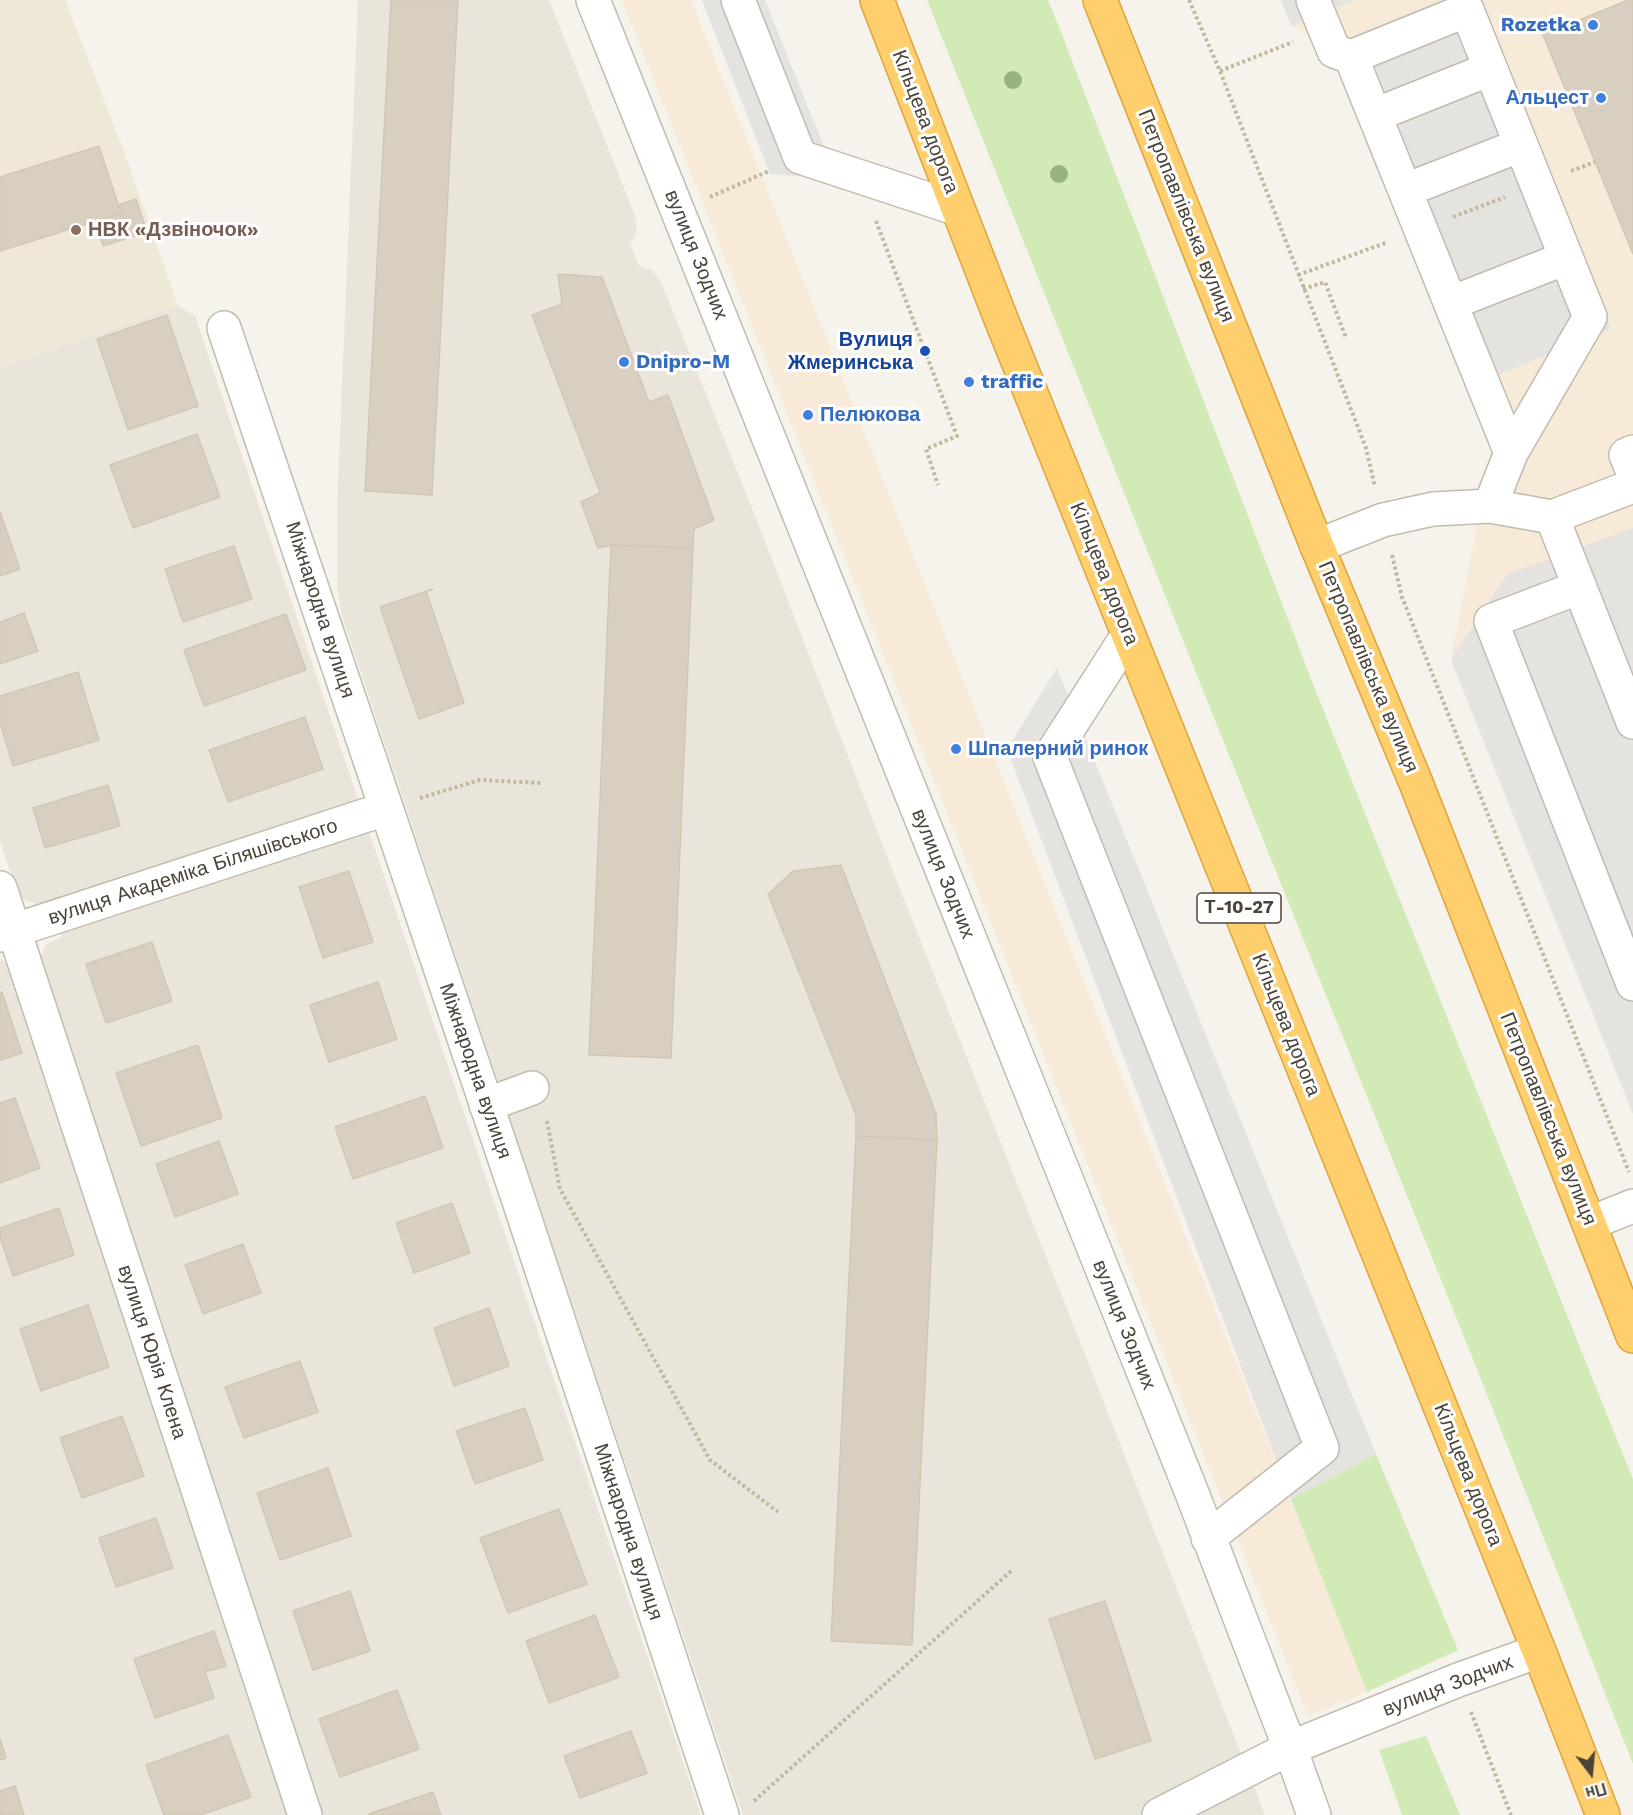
<!DOCTYPE html>
<html>
<head>
<meta charset="utf-8">
<style>
  body { margin:0 }
  #map { position:relative; width:1633px; height:1815px; overflow:hidden; background:#f6f3ec; font-family:"Work Sans",sans-serif }
  canvas { display:block }
  .north { position:absolute; left:1561px; top:1743px; width:60px; height:60px; -webkit-text-stroke:4px #fff; paint-order:stroke; rotate:164deg; font-size:16px; font-weight:700; line-height:24px; text-align:center; color:#4b4439 }
  .north::after { content:''; display:block; margin:auto; width:21px; height:27px; background:#4b4439; clip-path:polygon(50% 0,100% 100%,50% 72%,0 100%) }
</style>
</head>
<body>
<div id="map">
<canvas width="1633" height="1815"></canvas>
<div class="north">Пн</div>
</div>
<script>
const context = document.querySelector('canvas').getContext('2d');
context.lineJoin = 'round';
function paint(path, color) {
  context.fillStyle = color;
  context.fill(path, 'evenodd');
}
function toPath(rows) {
  const path = new Path2D();
  for (const r of rows) {
    path.moveTo(r[0], r[1]);
    for (let i = 2; i < r.length; i += 2) path.lineTo(r[i], r[i + 1]);
  }
  return path;
}
function stroke(path, color, width, dash) {
  context.strokeStyle = color;
  context.lineWidth = width;
  context.lineCap = dash ? 'butt' : 'round';
  context.setLineDash(dash || []);
  context.stroke(path);
}
function label(font, color, halo, rows, align = 'center') {
  context.font = font + ' "Work Sans",sans-serif';
  context.lineWidth = 6;
  context.setLineDash([]);
  context.textBaseline = 'middle';
  context.strokeStyle = halo;
  context.fillStyle = color;
  for (const [text, x, y, turn = 0] of rows) {
    context.save();
    context.translate(x, y);
    context.rotate((+turn || 0) * Math.PI / 180);
    context.textAlign = isNaN(turn) ? turn : align;
    if (halo) context.strokeText(text, 0, 0);
    context.fillText(text, 0, 0);
    context.restore();
  }
}
paint(toPath([
  [358,0,549,0,634,213,637,226,635,237,630,243,639,266,652,270,661,282,750,503,890,864,1094,1377,1265,1815,743,1815,342,616,337,585,337,506],
  [178,306,195,316,701,1815,321,1815,42,969,41,956,46,945,62,936,52,902,36,904,23,899,15,887,0,840,0,368],
  [0,959,3,960,10,968,288,1815,0,1815]
]), '#eae5da');
paint(toPath([
  [622,0,691,0,1291,1499,1367,1692,1308,1716],
  [1281,0,1633,0,1633,1114,1451,660,1493,442,1332,45,1291,26]
]), '#f7ead8');
paint(toPath([
  [0,0,65,0,125,154,178,306,0,368]
]), '#efe8d6');
paint(toPath([
  [927,0,1048,0,1059,27,1315,689,1633,1479,1633,1764,1471,1354,1214,718],
  [1376,1454,1458,1650,1367,1692,1291,1499],
  [1426,1736,1460,1815,1402,1815,1379,1750]
]), '#d2eab5');
paint(toPath([
  [702,0,765,0,837,179,770,174],
  [1281,0,1355,0,1291,26],
  [1441,0,1476,0,1611,329,1471,386,1331,45],
  [1633,528,1633,1114,1451,660,1507,574],
  [1057,668,1376,1454,1291,1499,1007,749]
]), '#e5e3e0');
const building = toPath([
  [391,0,458,0,432,495,365,491,391,0],
  [1628,0,1633,0,1633,254,1543,35,1628,0],
  [99,146,121,213,0,251,0,177,99,146],
  [136,199,147,232,103,246,95,221,121,213,118,205,136,199],
  [558,274,602,277,649,402,668,395,714,520,694,529,693,548,611,545,598,548,581,502,600,493,532,315,562,304,558,274],
  [167,315,198,406,128,430,97,339,167,315],
  [197,434,220,497,133,528,110,465,197,434],
  [0,512,20,569,0,576,0,512],
  [611,545,693,548,671,1058,589,1055,611,545],
  [234,546,252,599,183,622,165,569,234,546],
  [433,589,426,591,464,703,419,719,380,607,433,589],
  [24,613,38,651,0,664,0,622,24,613],
  [286,614,306,670,204,706,184,650,286,614],
  [78,672,99,740,13,766,0,723,0,696,78,672],
  [305,717,323,769,228,802,209,750,305,717],
  [108,785,120,826,45,848,33,808,108,785],
  [841,865,936,1114,937,1140,856,1136,856,1115,768,894,793,871,841,865],
  [349,871,373,942,323,958,299,887,349,871],
  [152,942,172,1001,106,1023,86,964,152,942],
  [378,982,397,1039,329,1062,310,1005,378,982],
  [2,992,22,1053,0,1060,0,993,2,992],
  [198,1045,222,1118,141,1146,116,1073,198,1045],
  [425,1096,443,1148,353,1179,335,1127,425,1096],
  [15,1098,40,1168,0,1183,0,1103,15,1098],
  [856,1136,937,1140,912,1645,831,1641,856,1136],
  [219,1141,238,1194,175,1217,156,1164,219,1141],
  [452,1203,470,1253,414,1273,396,1223,452,1203],
  [59,1208,74,1255,13,1276,0,1237,0,1228,59,1208],
  [243,1244,261,1293,203,1314,185,1265,243,1244],
  [88,1305,109,1367,41,1391,20,1329,88,1305],
  [489,1308,509,1366,454,1386,434,1328,489,1308],
  [300,1361,318,1412,244,1438,225,1387,300,1361],
  [525,1408,543,1460,475,1484,456,1431,525,1408],
  [122,1416,144,1476,82,1498,60,1438,122,1416],
  [328,1468,351,1536,280,1560,257,1493,328,1468],
  [559,1509,587,1584,508,1613,480,1538,559,1509],
  [156,1518,173,1568,116,1587,99,1538,156,1518],
  [350,1591,370,1651,313,1670,293,1611,350,1591],
  [1105,1601,1151,1741,1095,1759,1049,1619,1105,1601],
  [595,1615,619,1677,549,1703,526,1641,595,1615],
  [214,1631,226,1666,205,1672,214,1698,155,1718,134,1659,214,1631],
  [397,1690,419,1749,340,1777,319,1719,397,1690],
  [631,1731,647,1773,580,1798,564,1756,631,1731],
  [228,1735,251,1797,201,1815,164,1815,146,1765,228,1735],
  [0,1739,6,1758,0,1760,0,1739],
  [15,1786,24,1815,0,1815,0,1791,15,1786],
  [433,1792,441,1815,370,1815,369,1814,433,1792]
]);
paint(building, '#d8cfc1');
stroke(building, '#d3c7b4', 1.5);
const minor = toPath([
  [593,0,1190,1488,1290,1748,1314,1815],
  [738,0,800,157,958,209],
  [1313,0,1334,51,1351,57,1467,10,1590,317,1511,453,1490,506],
  [1351,57,1511,453],
  [1375,115,1490,69],
  [1406,190,1521,145],
  [1451,303,1566,258],
  [224,328,518,1198,722,1815],
  [1633,452,1626,455,1633,472],
  [1552,517,1633,722],
  [1317,546,1383,520,1433,509,1490,506,1552,517,1633,486],
  [1580,587,1491,621,1633,984],
  [1128,635,1050,757,1322,1448,1208,1538],
  [0,888,305,1815],
  [0,935,385,809],
  [486,1105,532,1088],
  [1590,1223,1633,1206],
  [1159,1815,1290,1748,1458,1680,1539,1651]
]);
const highway = toPath([
  [877,0,1001,319,1539,1651,1603,1815],
  [1100,0,1317,546,1416,783,1633,1336]
]);
stroke(minor, '#c2bbae', 36);
stroke(highway, '#e0a43c', 36);
stroke(toPath([
  [1189,0,1220,71,1366,448,1375,487],
  [1220,71,1293,42],
  [1571,171,1595,162],
  [710,197,769,171],
  [1453,217,1505,197],
  [876,221,957,436,926,449,938,485],
  [1298,275,1388,242],
  [1303,289,1325,282,1346,338],
  [1392,555,1402,597,1629,1172],
  [420,798,480,780,541,783],
  [547,1121,560,1189,710,1460,778,1512],
  [1471,1712,1511,1815],
  [754,1801,1011,1571]
]), '#c4b79f', 4, [3, 3]);
stroke(minor, '#fff', 33);
stroke(highway, '#ffcf6e', 33);
context.fillStyle = '#97b381';
for (const [x, y] of [
  [1013,80],
  [1059,174]
]) {
  context.beginPath();
  context.arc(x, y, 9, 0, 2 * Math.PI);
  context.fill();
}
for (const [x, y, r, color] of [
  [1593,25,6,"#3f7fe0"],
  [1601,98,6,"#3f7fe0"],
  [76,230,6,"#8d6e63"],
  [925,351,6,"#1a4fb4"],
  [624,362,6,"#3f7fe0"],
  [969,382,6,"#3f7fe0"],
  [808,415,6,"#3f7fe0"],
  [956,749,6,"#3f7fe0"]
]) {
  const dot = new Path2D();
  dot.arc(x, y, r, 0, 2 * Math.PI);
  context.fillStyle = color;
  context.fill(dot);
  stroke(dot, '#fff', 2);
}
for (const [x, y, w] of [
  [1239,908,84]
]) {
  const box = new Path2D();
  box.roundRect(x - w / 2, y - 15, w, 30, 4.5);
  context.fillStyle = '#fff';
  context.fill(box);
  stroke(box, '#4b4439', 1.5);
}
label('bold 18px', '#4b4439', null, [
  ["Т-10-27",1239,908]
]);
label('bold 20px', '#366cbe', '#fff', [
  ["Rozetka",1581,25,"right"],
  ["Альцест",1589,98,"right"],
  ["Dnipro-M",636,362],
  ["traffic",981,382],
  ["Пелюкова",820,415],
  ["Шпалерний ринок",968,749]
], 'left');
label('20px', '#4b4439', '#fff', [
  ["Кільцева дорога",925,122,69],
  ["Петропавлівська вулиця",1186,216,68],
  ["вулиця Зодчих",696,255,68],
  ["Кільцева дорога",1104,574,68],
  ["Міжнародна вулиця",320,610,72],
  ["Петропавлівська вулиця",1368,667,67],
  ["вулиця Академіка Біляшівського",193,872,-18],
  ["вулиця Зодчих",943,874,68],
  ["Кільцева дорога",1286,1025,68],
  ["Міжнародна вулиця",475,1071,71],
  ["Петропавлівська вулиця",1548,1119,68],
  ["вулиця Зодчих",1124,1325,68],
  ["вулиця Юрія Клена",152,1352,72],
  ["Кільцева дорога",1468,1475,68],
  ["Міжнародна вулиця",628,1532,72],
  ["вулиця Зодчих",1448,1686,-21]
]);
label('bold 20px', '#785e54', '#fff', [
  ["НВК «Дзвіночок»",88,230]
], 'left');
label('bold 20px', '#164399', '#fff', [
  ["Вулиця",913,340],
  ["Жмеринська",913,363]
], 'right');
</script>
</body>
</html>
